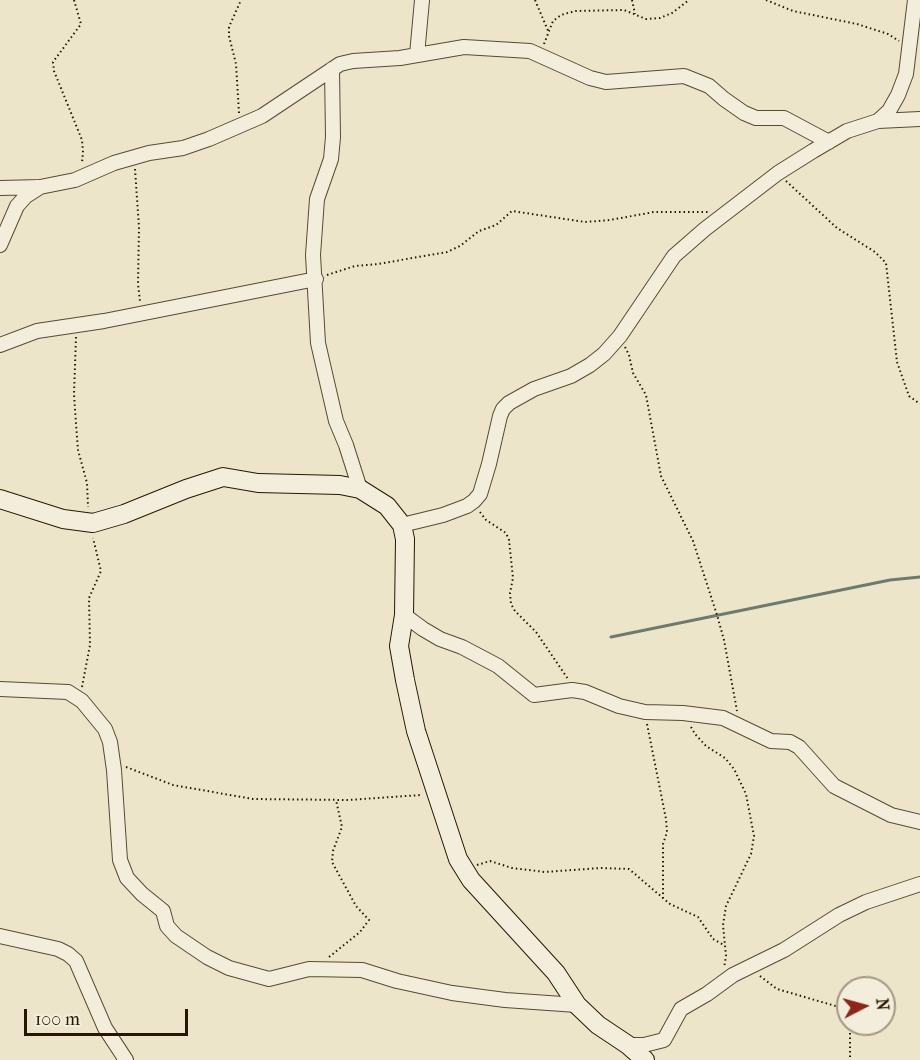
<!DOCTYPE html>
<html>
<head>
<meta charset="utf-8">
<style>
  body { margin:0 }
  #map { position:relative; width:920px; height:1060px; overflow:hidden; background:#ede5c9; font-family:"IM FELL French Canon",serif }
  canvas { display:block }
  .north { position:absolute; left:836px; top:976px; width:60px; height:60px; box-sizing:border-box; background:#f3eedc; border:2px solid #a19884; border-radius:50%; rotate:84deg; font-size:16px; font-weight:700; line-height:24px; text-align:center; color:#271701 }
  .north::after { content:''; display:block; margin:auto; width:21px; height:27px; background:#8f2418; clip-path:polygon(50% 0,100% 100%,50% 72%,0 100%) }
  .scale { position:absolute; left:24px; top:1009px; width:164px; height:27px; box-sizing:border-box; border:3px solid #271701; border-top:0; padding-left:8px; font-size:18px; line-height:21px; white-space:nowrap; color:#271701; -webkit-text-stroke:4px #f3eedc; paint-order:stroke }
</style>
</head>
<body>
<div id="map">
<canvas width="920" height="1060"></canvas>
<div class="north">N</div>
<div class="scale">100 m</div>
</div>
<script>
const context = document.querySelector('canvas').getContext('2d');
context.lineJoin = 'round';
function toPath(rows) {
  const path = new Path2D();
  for (const r of rows) {
    path.moveTo(r[0], r[1]);
    for (let i = 2; i < r.length; i += 2) path.lineTo(r[i], r[i + 1]);
  }
  return path;
}
function stroke(path, color, width, dash) {
  context.strokeStyle = color;
  context.lineWidth = width;
  context.lineCap = dash ? 'butt' : 'round';
  context.setLineDash(dash || []);
  context.stroke(path);
}
stroke(toPath([
  [611,637,890,580,920,577]
]), '#6b7c6f', 3);
const street = toPath([
  [417,55,422,0],
  [332,69,333,137,331,159,317,199,313,255,318,343,336,421,346,445,360,489],
  [878,121,920,119],
  [0,188,40,187],
  [0,245,17,206,26,196,40,187,75,180,114,163,149,153,183,148,209,139,262,116,340,64,353,61,400,58,464,47,530,51,590,78,606,82,684,76,709,86,724,99,744,113,756,118,784,118,829,142],
  [0,345,37,331,104,321,316,279],
  [402,525,443,515,467,506,474,501,480,494,489,464,500,416,503,409,509,403,534,389,571,376,590,365,604,354,620,336,674,256,705,229,778,173,813,151,847,131,878,121,889,111,898,95,906,74,915,0],
  [404,615,423,629,440,639,462,647,498,666,534,695,572,690,585,692,619,706,645,712,683,713,723,718,771,741,790,742,799,747,834,786,891,815,920,822],
  [0,689,68,692,82,701,105,729,110,742,114,770,120,860,127,878,142,894,163,911,167,926,176,936,207,957,229,968,269,979,309,969,362,970,397,981,452,993,505,1000,577,1005],
  [0,936,58,949,68,954,76,961,105,1028,126,1060],
  [628,1045,644,1045,664,1040,681,1009,707,994,733,975,784,950,839,915,866,902,920,884]
]);
const secondary = toPath([
  [0,499,63,519,93,523,124,514,186,489,223,477,258,483,340,485,360,489,387,506,402,525,405,539,404,615,399,646,405,680,416,731,458,859,471,880,556,973,577,1005,598,1025,628,1045,645,1060]
]);
stroke(street, '#584a33', 16);
stroke(secondary, '#271701', 20);
stroke(toPath([
  [74,0,81,24,53,62,54,71,82,140,83,152,82,163],
  [535,0,549,33],
  [632,0,635,14],
  [766,0,793,11,857,24,888,34,899,41],
  [544,44,553,21,561,15,575,11,624,10,646,19,660,18,672,13,689,0],
  [239,113,236,64,229,36,229,27,241,0],
  [135,169,139,227,138,284,140,301],
  [786,181,837,228,875,252,886,263,897,362,909,396,920,404],
  [327,275,355,266,378,264,447,252,460,246,479,231,496,225,512,211,585,222,610,220,654,212,709,212],
  [76,337,74,394,76,424,78,450,87,483,88,507],
  [625,347,629,355,633,373,646,395,661,476,693,541,717,615,724,640,737,711],
  [480,512,486,520,506,533,509,540,513,578,510,593,511,604,515,611,536,632,568,679],
  [82,687,90,645,89,598,101,571,93,538],
  [647,724,666,819,667,832,663,844,663,898],
  [691,727,695,734,706,746,725,758,734,769,746,794,754,836,751,854,726,906,723,925,726,956,724,968],
  [126,767,173,785,253,799,348,800,421,795],
  [477,865,490,861,512,868,545,872,600,868,629,869,670,904,698,917,713,939,724,945],
  [329,957,360,932,369,920,356,906,332,862,333,851,342,827,336,800],
  [760,976,777,989,839,1007,848,1016],
  [850,1024,850,1060]
]), '#271701', 2, [1.5, 3]);
stroke(street, '#f3eedc', 14);
stroke(secondary, '#f3eedc', 18);
</script>
</body>
</html>
